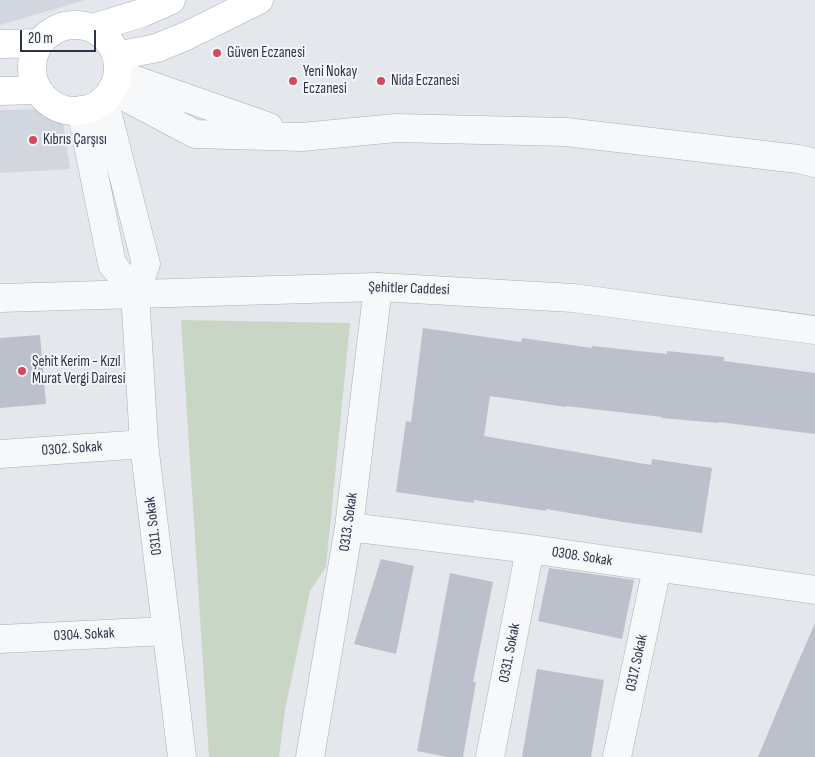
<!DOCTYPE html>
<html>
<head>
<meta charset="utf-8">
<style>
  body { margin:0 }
  #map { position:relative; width:815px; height:757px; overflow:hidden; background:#e4e7ec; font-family:"Sofia Sans Condensed",sans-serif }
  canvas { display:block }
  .scale { position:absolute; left:20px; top:30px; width:76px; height:22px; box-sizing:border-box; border:2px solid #2b3445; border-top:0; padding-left:6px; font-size:15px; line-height:18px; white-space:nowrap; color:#2b3445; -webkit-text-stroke:4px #f4f6f9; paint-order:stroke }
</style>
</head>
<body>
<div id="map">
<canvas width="815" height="757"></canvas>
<div class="scale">20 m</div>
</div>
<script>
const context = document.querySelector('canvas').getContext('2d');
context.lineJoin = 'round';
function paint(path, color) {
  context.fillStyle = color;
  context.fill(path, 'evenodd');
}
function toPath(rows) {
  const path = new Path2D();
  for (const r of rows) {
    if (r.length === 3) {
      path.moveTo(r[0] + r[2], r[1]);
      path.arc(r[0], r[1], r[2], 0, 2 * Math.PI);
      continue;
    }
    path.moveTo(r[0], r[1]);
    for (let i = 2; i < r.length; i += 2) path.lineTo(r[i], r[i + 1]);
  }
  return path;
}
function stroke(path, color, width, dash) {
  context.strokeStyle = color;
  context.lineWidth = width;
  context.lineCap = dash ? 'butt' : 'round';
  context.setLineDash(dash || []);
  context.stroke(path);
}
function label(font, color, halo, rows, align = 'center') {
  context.font = font + ' "Sofia Sans Condensed",sans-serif';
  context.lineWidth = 4;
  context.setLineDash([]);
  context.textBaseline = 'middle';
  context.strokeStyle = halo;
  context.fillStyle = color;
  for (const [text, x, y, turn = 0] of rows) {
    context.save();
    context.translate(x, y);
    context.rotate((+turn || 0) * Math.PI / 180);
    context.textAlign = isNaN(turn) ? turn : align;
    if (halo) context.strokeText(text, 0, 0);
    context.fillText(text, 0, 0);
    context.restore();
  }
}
paint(toPath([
  [0,0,85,0,0,25],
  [61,109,70,169,0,173,0,110]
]), '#d2d6de');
paint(toPath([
  [181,320,350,323,326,567,310,591,285,710,279,757,209,757]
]), '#c9d6c5');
paint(toPath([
  [423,328,521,342,522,338,592,348,592,346,667,354,667,351,724,357,724,361,815,373,815,434,719,422,718,423,662,418,662,417,566,406,566,407,490,396,484,436,651,465,652,459,712,468,702,533,623,522,546,509,546,511,474,500,474,503,396,492,406,421,411,422],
  [40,335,46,404,0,408,0,338],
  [381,559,414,566,396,654,354,644],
  [549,568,634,580,622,639,538,621],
  [450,573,493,582,473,682,476,682,463,757,447,757,417,751],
  [815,623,815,757,758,757,783,697],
  [537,669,604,680,591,757,522,757]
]), '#bbc0ca');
const minor = toPath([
  [135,293,144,444,182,757],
  [0,454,144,444],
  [349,527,530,549,815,590],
  [0,639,167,631],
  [310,757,349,527,378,287],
  [490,757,530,549],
  [617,757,657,568]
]);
const tertiary = toPath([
  [118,74,269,127],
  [112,90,195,134,302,137,396,128,566,132,798,159,815,163],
  [104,100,146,264,135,293],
  [81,110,112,264,135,293],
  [0,298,378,287,573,298,815,330]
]);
const secondary = toPath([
  [75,68,43],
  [93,28,142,13,171,0],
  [0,44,40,43],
  [116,56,157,48,186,36,259,0],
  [0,91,38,90]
]);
stroke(minor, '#a9aeb7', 29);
stroke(tertiary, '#a9aeb7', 29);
stroke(secondary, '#a9aeb7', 29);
stroke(minor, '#f7f8fa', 28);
stroke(tertiary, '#f7f8fa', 28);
stroke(secondary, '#fff', 28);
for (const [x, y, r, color] of [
  [217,53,5,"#d1495b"],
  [293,81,5,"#d1495b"],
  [381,81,5,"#d1495b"],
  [33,140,5,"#d1495b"],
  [22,371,5,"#d1495b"]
]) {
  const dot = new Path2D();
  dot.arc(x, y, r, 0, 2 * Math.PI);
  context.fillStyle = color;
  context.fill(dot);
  stroke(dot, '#f4f6f9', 2);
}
label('15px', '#2b3445', '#f4f6f9', [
  ["Güven Eczanesi",227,53],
  ["Yeni Nokay",303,72],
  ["Eczanesi",303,89],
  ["Nida Eczanesi",391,81],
  ["Kıbrıs Çarşısı",43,140],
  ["Şehit Kerim - Kızıl",32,362],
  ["Murat Vergi Dairesi",32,379]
], 'left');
label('15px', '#2b3445', '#f4f6f9', [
  ["Şehitler Caddesi",409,289,2],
  ["0302. Sokak",72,449,-4],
  ["0313. Sokak",349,522,-82],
  ["0311. Sokak",154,526,-97],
  ["0308. Sokak",582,557,9],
  ["0304. Sokak",84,635,-3],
  ["0331. Sokak",510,653,-79],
  ["0317. Sokak",637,663,-78]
]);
</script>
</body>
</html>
